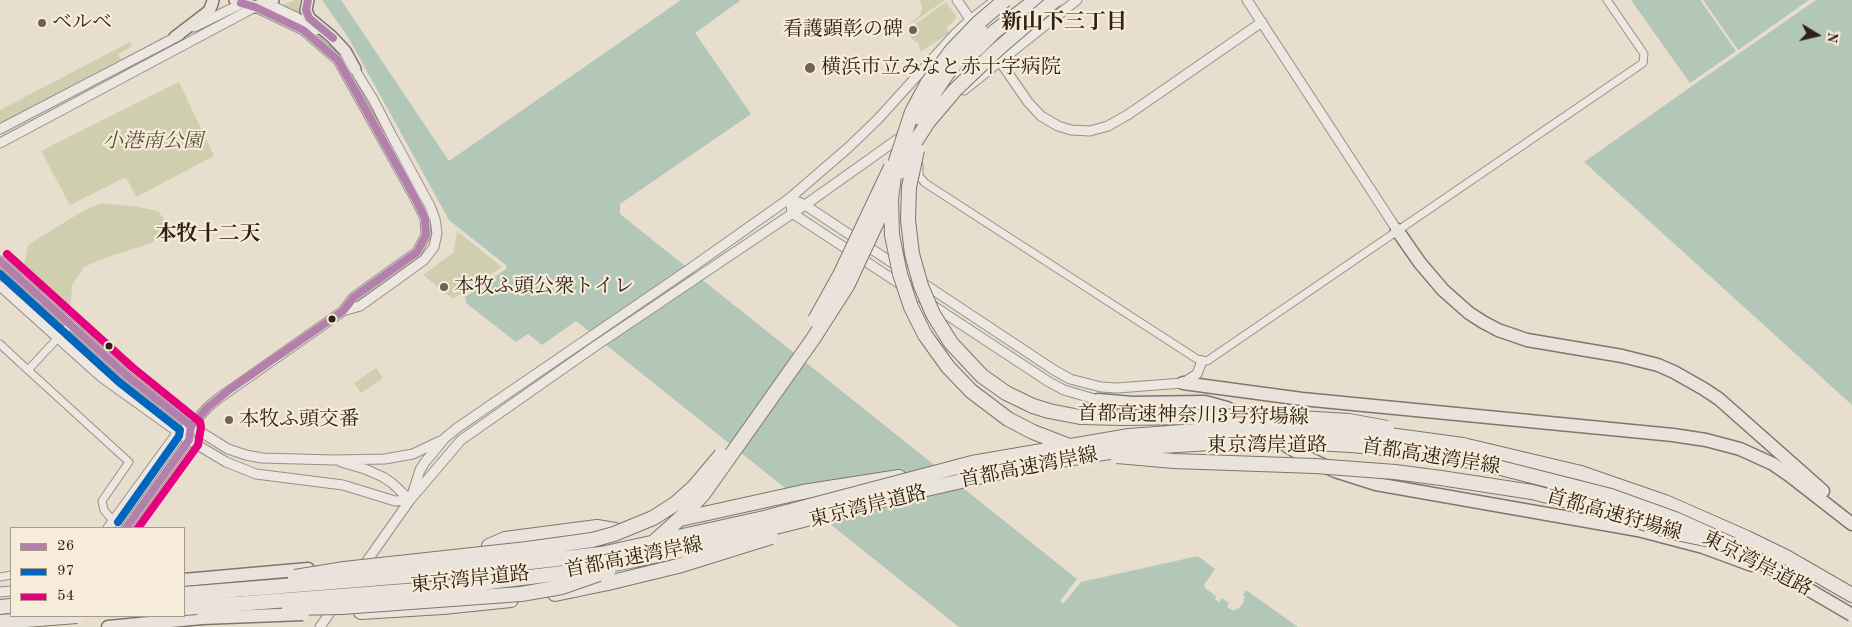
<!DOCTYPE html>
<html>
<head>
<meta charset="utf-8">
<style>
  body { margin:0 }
  #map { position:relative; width:1852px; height:627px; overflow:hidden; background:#e8dece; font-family:"Old Standard TT",serif }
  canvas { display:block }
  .legend { position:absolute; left:10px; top:527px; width:175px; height:90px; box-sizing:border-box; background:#f7ebd9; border:1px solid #a79a8b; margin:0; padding:6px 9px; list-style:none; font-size:15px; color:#302115 }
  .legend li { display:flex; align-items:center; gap:10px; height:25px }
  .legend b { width:25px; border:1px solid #a79a8b }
  .north { position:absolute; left:1792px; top:10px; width:50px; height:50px; -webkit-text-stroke:4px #f7ebd9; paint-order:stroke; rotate:99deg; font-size:14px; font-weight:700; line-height:20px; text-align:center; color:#302115 }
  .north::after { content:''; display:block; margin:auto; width:18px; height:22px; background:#302115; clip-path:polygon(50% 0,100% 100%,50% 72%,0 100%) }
</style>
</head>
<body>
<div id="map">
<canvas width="1852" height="627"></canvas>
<ul class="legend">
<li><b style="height:6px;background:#b280ab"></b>26</li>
<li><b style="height:6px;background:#0065bd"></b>97</li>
<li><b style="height:6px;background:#e5007d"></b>54</li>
</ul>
<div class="north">N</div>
</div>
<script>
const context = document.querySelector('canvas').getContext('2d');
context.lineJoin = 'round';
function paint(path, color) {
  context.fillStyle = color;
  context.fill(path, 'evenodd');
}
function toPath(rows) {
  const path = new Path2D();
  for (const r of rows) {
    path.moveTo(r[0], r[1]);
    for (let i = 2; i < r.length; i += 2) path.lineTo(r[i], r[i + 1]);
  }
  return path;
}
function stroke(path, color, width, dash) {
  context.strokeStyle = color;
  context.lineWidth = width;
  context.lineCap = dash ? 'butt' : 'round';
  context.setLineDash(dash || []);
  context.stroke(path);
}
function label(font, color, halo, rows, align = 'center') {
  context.font = font + ' "Old Standard TT","Noto Serif JP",serif';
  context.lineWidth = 4.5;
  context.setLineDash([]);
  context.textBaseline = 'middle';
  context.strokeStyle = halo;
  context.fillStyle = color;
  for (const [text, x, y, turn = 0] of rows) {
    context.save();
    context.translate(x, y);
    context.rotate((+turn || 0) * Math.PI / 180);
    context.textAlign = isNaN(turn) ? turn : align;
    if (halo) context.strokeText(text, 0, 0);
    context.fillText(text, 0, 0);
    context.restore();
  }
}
paint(toPath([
  [295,0,299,0,300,15,281,8,282,5],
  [920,0,945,0,905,28,920,15,922,8],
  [946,2,956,16,955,20,946,28,949,33,920,52,919,44,913,40,906,31],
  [130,42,132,46,118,54,121,59,0,123,0,110],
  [179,82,214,156,136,197,126,177,70,205,41,151],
  [102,203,138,207,158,211,164,219,164,229,152,243,105,258,84,267,72,285,71,303,67,312,45,290,33,281,24,264,28,245,83,211],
  [457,231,502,267,453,299,423,275,454,252],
  [0,271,52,319,57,325,56,327,48,323,0,278],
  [376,368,383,378,361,393,354,383]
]), '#cfcfaf');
paint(toPath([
  [322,0,341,0,449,161,681,0,741,0,695,33,751,114,620,204,620,214,1077,579,1060,601,1063,604,1081,582,1198,556,1215,569,1204,585,1205,588,1216,596,1215,599,1219,602,1222,598,1229,603,1227,607,1234,611,1237,608,1239,609,1244,601,1243,600,1245,596,1243,595,1246,590,1298,627,959,627,576,321,542,345,528,334,516,342,466,303,465,297,506,269,507,266,449,220,348,37],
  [1631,0,1852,0,1852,405,1584,162,1692,86]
]), '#b3c7b9');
paint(toPath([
  [1700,0,1703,0,1738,50,1809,0,1816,0,1692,86,1690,83,1736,51]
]), '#e8dece');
const minor = toPath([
  [919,165,919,176,925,183,1197,359,1207,361,1643,63,1644,54,1607,0],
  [0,344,28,370,70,325],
  [28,370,129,462,102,501,104,510,113,521],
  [0,577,11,575]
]);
const tertiary = toPath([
  [957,0,974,25],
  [1247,0,1397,230],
  [264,2,296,17,316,30],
  [194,27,245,2],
  [983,37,1028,102,1041,116,1058,126,1071,130,1090,131,1108,126,1129,114,1262,22],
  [964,90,1077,0],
  [0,129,180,35],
  [0,143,255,7,303,30,338,60,414,196,425,218,426,235,417,252,354,297,343,311,219,398,208,407,191,426,178,432,108,528],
  [790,198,805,205,1054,370,1070,379,1101,387,1117,388,1183,383,1197,374,1202,361],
  [790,198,792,213,1049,382,1064,390,1098,400],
  [0,261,126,375,191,426,228,449,246,455,262,458,334,460,385,459,413,454,440,441],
  [0,286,100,376,189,440,226,462,256,474,343,485,395,501,410,500],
  [343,311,360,306,424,260,434,247,437,233,435,219,430,206,392,136,374,101,352,65],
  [341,462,365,469,383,477,392,483,410,500],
  [412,495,420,470,425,462,445,438,457,428,691,268,790,198,849,147,878,119,955,34,970,20,992,3],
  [126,528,189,440,190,434],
  [362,568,410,500,461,440,594,347,805,205,926,119],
  [0,592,11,591],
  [320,627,354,578]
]);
const primary = toPath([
  [235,0,255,7,273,0],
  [308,0,306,10,309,18,332,37,345,51,355,69],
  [175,37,209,11,212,4,213,0]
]);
const trunk = toPath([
  [1397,230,1420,263,1443,290,1469,313,1483,322,1498,330,1527,340,1622,356,1658,365,1674,372,1704,389,1719,399,1823,491],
  [1183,383,1302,399,1673,435,1706,440,1740,449,1773,464,1789,475,1852,524],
  [1098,400,1133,403,1205,402,1227,408,1245,418],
  [1279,441,1302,455,1335,471,1376,484,1638,530,1703,547,1752,565],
  [184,580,308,569],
  [479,592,534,583],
  [108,627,202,618]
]);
const motorway = toPath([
  [994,32,1036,0],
  [1463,445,1581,473,1665,502,1747,538,1786,557,1852,595],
  [708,513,803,492,899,477],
  [489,546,505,539,597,527,615,530],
  [555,594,608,583],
  [0,607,11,606],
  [361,612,443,607,511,600]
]);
stroke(minor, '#989086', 9);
stroke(tertiary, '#989086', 11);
stroke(primary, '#7e776d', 14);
stroke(trunk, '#7e776d', 15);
stroke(motorway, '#7e776d', 16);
stroke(minor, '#ece7e0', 7);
stroke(tertiary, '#ece7e0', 9);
stroke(primary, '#e9e3db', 11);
stroke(trunk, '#e9e3db', 12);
stroke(motorway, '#e9e3db', 14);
const trunkBridge = toPath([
  [1720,544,1777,571,1852,615],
  [202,618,303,614]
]);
const motorwayBridge = toPath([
  [1005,0,978,23,952,50,927,84,912,112,896,161,891,199,892,235,900,274,911,307,925,335,948,367,971,391,1008,419,1033,432,1067,445],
  [977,49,994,32],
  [918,117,946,75,981,32],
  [917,150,909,187,908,220,912,254,921,286,933,314,951,343,982,376,1006,393,1033,406,1049,411,1080,417,1124,418,1266,416,1349,421,1387,428],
  [900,172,910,150,928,122,955,90,998,49,1055,0],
  [815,320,840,275,891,167],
  [1117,456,1174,461,1315,466,1395,472,1441,478,1532,492,1599,509,1676,533,1710,540],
  [680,519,708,513],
  [654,542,686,513,704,493,813,339,847,286,889,196],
  [295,577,344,569,527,549,592,540,614,534,653,518,675,504,694,487,721,455],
  [608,583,678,566,771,537],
  [184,594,407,576,601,554,764,518,972,463,1129,436,1223,429,1297,429,1382,434,1463,445],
  [184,608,431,589,563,573,635,560,701,546,909,493,1036,464,1121,450,1161,446,1228,442,1296,442,1351,445,1394,449,1477,462,1611,496,1675,519,1733,545],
  [289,608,342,607,521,594,562,587,608,571],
  [0,622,77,616]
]);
stroke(trunkBridge, '#7e776d', 15, []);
stroke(motorwayBridge, '#7e776d', 16, []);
stroke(trunkBridge, '#e9e3db', 12);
stroke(motorwayBridge, '#e9e3db', 14);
stroke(toPath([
  [308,0,306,10,309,18,333,38],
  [0,261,126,375,191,426],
  [126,528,189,440,191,426,208,407,229,390,343,311,354,297,417,252,426,235,425,218,414,196,338,60,303,30,255,7,241,3]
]), '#b280ab', 8);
stroke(toPath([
  [0,274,119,382,180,430,179,436,118,522]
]), '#0065bd', 8);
stroke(toPath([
  [7,254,132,367,200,422,201,427,198,445,138,528]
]), '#e5007d', 8);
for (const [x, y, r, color] of [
  [42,23,5,"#706356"],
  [913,30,5,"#706356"],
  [810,68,6,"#706356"],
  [444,287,5,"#706356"],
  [332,319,4.5,"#302115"],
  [109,346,4.5,"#302115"],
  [229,420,5,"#706356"]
]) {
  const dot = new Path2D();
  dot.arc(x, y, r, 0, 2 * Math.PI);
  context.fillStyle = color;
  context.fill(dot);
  stroke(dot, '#f7ebd9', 2);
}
label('20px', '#302115', '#f7ebd9', [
  ["ベルベ",52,23],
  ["看護顕彰の碑",903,30,"right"],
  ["横浜市立みなと赤十字病院",821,68],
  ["本牧ふ頭公衆トイレ",454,287],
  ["本牧ふ頭交番",239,420]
], 'left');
label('italic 20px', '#59513b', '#f7ebd9', [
  ["小港南公園",153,142]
]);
label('20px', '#302115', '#f7ebd9', [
  ["首都高速神奈川3号狩場線",1193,416,1],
  ["東京湾岸道路",1267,446],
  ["首都高速湾岸線",1431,457,9],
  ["首都高速湾岸線",1029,468,-11],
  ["東京湾岸道路",868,507,-14],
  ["首都高速狩場線",1614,515,16],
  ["首都高速湾岸線",634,558,-11],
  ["東京湾岸道路",1757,564,27],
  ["東京湾岸道路",470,580,-6]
]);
label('bold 21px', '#302115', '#f7ebd9', [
  ["新山下三丁目",1064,22],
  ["本牧十二天",208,234]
]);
</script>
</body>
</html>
